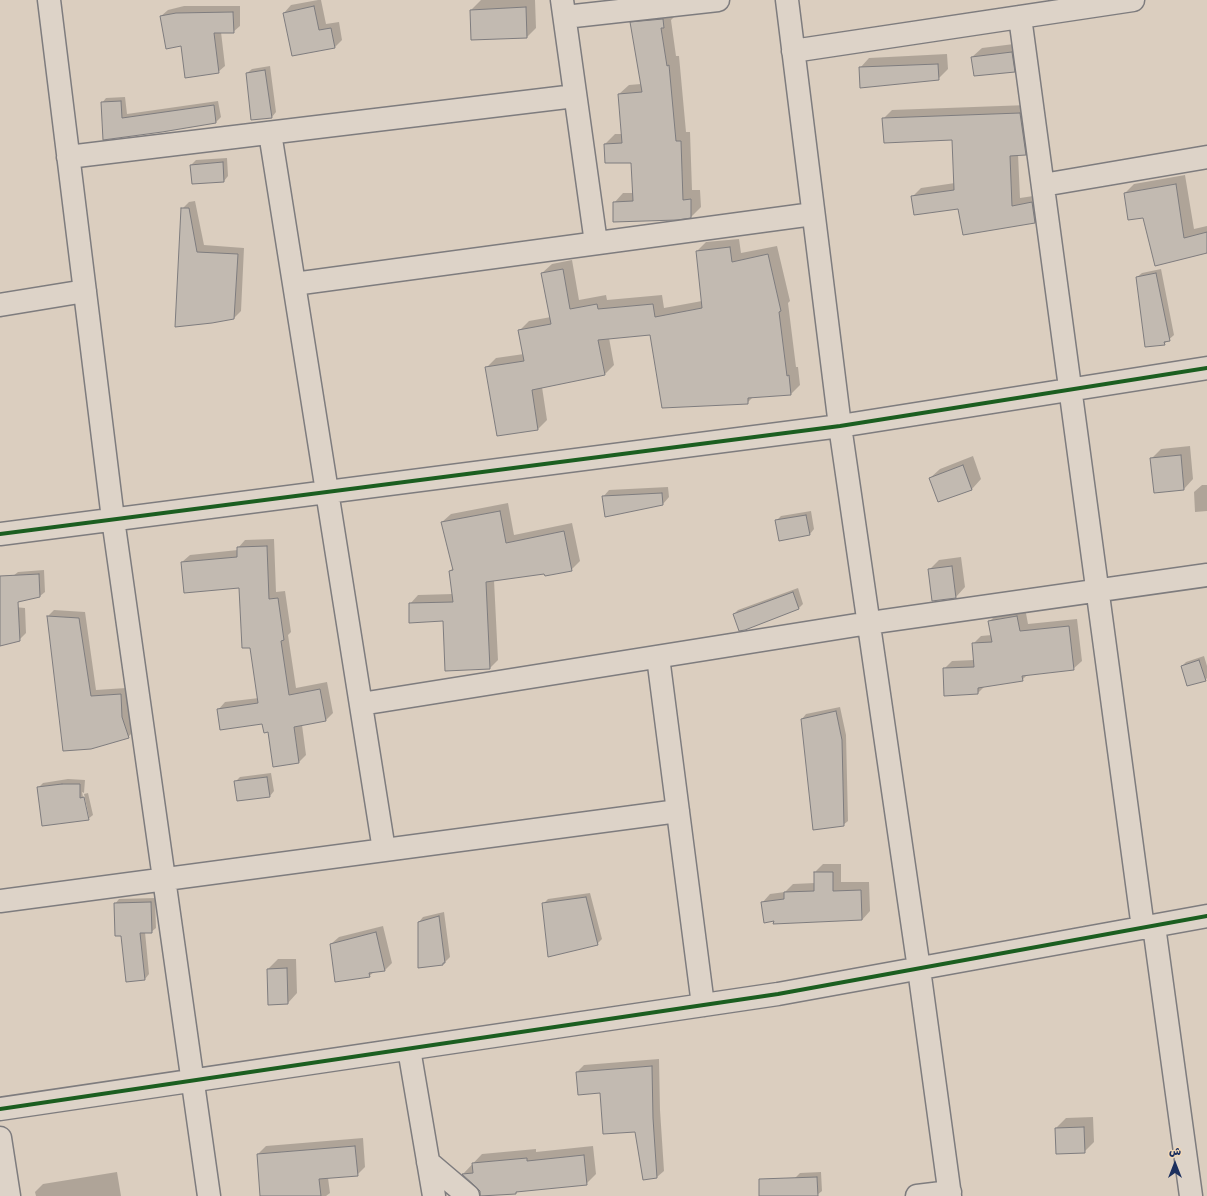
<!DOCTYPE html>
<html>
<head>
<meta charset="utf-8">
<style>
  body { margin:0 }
  #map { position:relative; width:1207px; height:1196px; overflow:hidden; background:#dbcebf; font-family:Kalam,"Playpen Sans Arabic",sans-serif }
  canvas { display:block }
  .north { position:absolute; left:1155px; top:1144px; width:40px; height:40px; -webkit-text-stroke:3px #efd6b7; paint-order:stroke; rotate:0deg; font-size:11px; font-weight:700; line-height:16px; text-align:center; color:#1b2f5e }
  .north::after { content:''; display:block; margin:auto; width:14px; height:18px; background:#1b2f5e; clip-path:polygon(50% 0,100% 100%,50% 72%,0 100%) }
</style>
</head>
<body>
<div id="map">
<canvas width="1207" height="1196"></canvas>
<div class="north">ش</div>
</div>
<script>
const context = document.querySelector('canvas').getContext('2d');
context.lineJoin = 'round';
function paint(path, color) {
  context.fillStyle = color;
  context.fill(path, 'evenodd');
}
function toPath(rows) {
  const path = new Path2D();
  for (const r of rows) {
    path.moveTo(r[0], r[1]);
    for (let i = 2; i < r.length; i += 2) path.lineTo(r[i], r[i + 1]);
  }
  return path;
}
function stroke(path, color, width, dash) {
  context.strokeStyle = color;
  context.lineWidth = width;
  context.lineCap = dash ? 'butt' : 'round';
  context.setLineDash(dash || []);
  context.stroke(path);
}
paint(toPath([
  [318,0,321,0,326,24,339,22,342,40,335,47,292,55,284,13,291,5],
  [481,0,535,0,536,28,527,37,471,10],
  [184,6,240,6,240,26,233,32,221,32,225,66,218,72,182,45,161,16,168,10],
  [673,9,674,17,671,20,676,56,679,56,686,132,690,132,692,190,700,190,701,207,691,217,614,203,623,193,633,193,632,162,605,144,615,134,622,134,619,94,629,85,641,84,631,23,641,13],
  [1022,43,1024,61,1014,71,972,57,982,48],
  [947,54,948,69,938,79,860,68,869,58],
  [270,66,276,112,272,117,247,73,252,69],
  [125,97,127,114,218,101,221,117,216,122,127,136,102,103,106,98],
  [1028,105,1033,146,1025,154,1018,154,1020,198,1040,195,1043,214,1035,222,912,197,921,188,955,183,953,138,885,142,884,118,892,110],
  [227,158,228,176,224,181,191,165,196,160],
  [1185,175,1194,229,1207,226,1207,251,1144,216,1125,193,1134,184],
  [195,201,204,245,244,248,241,311,234,318,211,322,182,209,189,202],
  [739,239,741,253,777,246,790,301,788,303,796,367,798,367,800,385,791,394,753,397,747,403,651,334,609,338,614,365,605,374,542,387,547,420,538,429,498,435,486,368,496,358,524,354,520,330,529,321,551,317,542,273,552,264,572,260,579,300,606,295,607,300,662,295,664,308,702,301,697,251,706,242],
  [1161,269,1174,335,1164,344,1137,277,1142,273],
  [1190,446,1193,479,1184,489,1151,459,1161,449],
  [973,456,981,479,972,489,939,501,930,478,940,469],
  [1202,485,1207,485,1207,511,1195,512,1194,492],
  [668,487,669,497,663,504,603,497,609,490],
  [508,503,514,535,572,523,580,561,571,570,494,580,498,660,490,668,444,620,410,604,418,595,453,594,450,571,453,568,442,522,451,514],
  [811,511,814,529,810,534,776,521,781,516],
  [274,539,276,592,285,591,291,632,288,635,296,688,327,682,333,713,326,720,302,725,306,755,299,762,274,766,269,731,263,723,218,710,225,702,259,698,240,587,182,562,190,555,238,550,238,548,245,540],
  [961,557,965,587,956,597,929,570,939,560],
  [44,570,45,592,40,596,15,601,13,576,18,572],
  [798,588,803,604,799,608,745,629,734,614,738,610],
  [14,607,25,608,26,633,19,640,0,645,0,611],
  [1025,608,1028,624,1077,619,1082,661,1073,669,1028,674,1022,680,986,685,978,693,944,669,952,661,974,660,973,644,981,636,992,635,989,622,997,614],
  [54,610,85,612,96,690,126,688,128,711,134,731,128,737,90,748,48,616],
  [1204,656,1207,666,1207,678,1205,680,1182,666,1186,662],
  [840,707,846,735,848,821,843,825,802,719,806,714],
  [271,773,274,791,270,796,235,782,240,777],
  [68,779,85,780,84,793,82,792,87,817,89,817,84,794,88,793,93,815,88,819,38,788,43,783],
  [823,864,841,864,841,882,869,882,870,911,862,920,775,920,762,903,770,894,785,892,793,884,815,883,815,872],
  [590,893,602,939,597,944,543,904,548,899],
  [155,898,156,928,151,932,145,932,149,974,145,979,122,935,115,904,119,899],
  [444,912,450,957,443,964,419,922,423,917],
  [383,926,392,963,385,970,374,972,369,976,331,944,339,937],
  [278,959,296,959,297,993,288,1003,268,969],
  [659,1059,660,1110,664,1171,657,1177,636,1131,601,1092,577,1072,584,1065],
  [1093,1117,1094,1142,1084,1152,1057,1153,1056,1128,1066,1118],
  [363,1138,365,1167,357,1175,328,1178,330,1193,326,1196,261,1196,258,1154,266,1146],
  [593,1146,596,1174,586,1184,519,1190,516,1193,481,1196,481,1191,463,1174,482,1154,536,1149,536,1152],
  [117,1172,121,1196,36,1196,35,1192,43,1184],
  [821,1172,822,1191,817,1195,796,1196,795,1178,800,1173]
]), '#0003');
const building = toPath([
  [314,6,319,30,331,28,335,48,292,56,283,13,314,6],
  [526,7,527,38,471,40,470,10,526,7],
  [233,12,234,33,214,33,219,73,185,78,181,46,166,49,160,16,176,13,233,12],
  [663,19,664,28,661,28,667,66,669,65,676,141,681,141,683,200,691,199,691,218,677,220,613,222,613,202,633,201,631,163,605,163,604,144,622,143,618,94,642,92,630,22,663,19],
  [1012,52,1015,72,974,76,971,57,1012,52],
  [938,64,939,80,860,88,859,67,938,64],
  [265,70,272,118,251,120,246,73,265,70],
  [121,101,122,118,214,105,216,123,162,132,103,140,101,102,121,101],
  [1020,113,1026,155,1010,156,1012,206,1032,202,1035,223,963,235,958,209,914,215,911,196,954,190,952,140,884,143,882,118,1020,113],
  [223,162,224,182,192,184,190,165,223,162],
  [1176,184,1184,238,1207,232,1207,253,1155,266,1143,218,1128,220,1124,193,1176,184],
  [181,208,189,208,197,252,238,254,234,319,212,323,175,327,181,208],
  [730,247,732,262,768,254,781,311,779,312,787,376,789,375,791,395,748,398,748,404,662,408,650,335,598,340,605,375,532,390,538,430,497,436,485,367,524,361,518,330,551,324,541,273,563,269,570,309,597,304,598,309,653,304,655,317,702,308,696,251,730,247],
  [1156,273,1170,341,1164,342,1165,345,1145,347,1136,277,1156,273],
  [1181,455,1184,490,1154,493,1150,458,1181,455],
  [963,465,972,490,938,502,929,478,963,465],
  [662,493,663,505,605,517,602,496,662,493],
  [500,511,506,543,564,531,572,571,545,576,544,574,486,582,490,669,445,671,443,621,409,623,409,603,453,602,449,571,453,570,441,522,500,511],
  [806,515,810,535,779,541,775,520,806,515],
  [267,546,269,599,278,598,284,640,281,641,289,695,320,689,326,721,294,727,299,763,273,767,268,732,264,733,262,724,220,730,217,709,258,703,250,648,242,648,239,588,184,593,181,562,237,557,237,547,267,546],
  [952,566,956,598,932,601,928,569,952,566],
  [39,574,40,597,18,602,20,641,0,646,0,576,39,574],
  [793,592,799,609,745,630,739,631,733,614,793,592],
  [47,616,79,618,91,696,121,694,122,717,129,738,91,749,63,751,47,616],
  [1017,616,1020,631,1069,626,1074,670,1022,676,1023,681,978,688,978,694,944,696,943,668,974,667,972,643,992,642,988,621,1017,616],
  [1199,660,1206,681,1187,686,1181,666,1199,660],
  [836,711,842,740,844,826,813,830,801,719,836,711],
  [267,777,270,797,237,801,234,781,267,777],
  [62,784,80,784,80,798,84,797,89,820,42,826,37,787,62,784],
  [814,872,833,872,833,891,861,890,862,920,773,924,774,921,764,923,761,902,784,899,784,892,814,891,814,872],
  [586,897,598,945,548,957,542,903,586,897],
  [151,902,152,933,140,933,145,980,126,982,121,936,115,936,114,903,151,902],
  [439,916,445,963,443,963,443,965,418,968,418,922,439,916],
  [376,932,385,971,369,973,370,977,335,982,330,944,376,932],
  [287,968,288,1004,268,1005,267,969,287,968],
  [652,1066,653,1118,657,1178,643,1180,635,1132,603,1134,600,1093,578,1095,576,1072,652,1066],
  [1084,1127,1085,1153,1056,1154,1055,1128,1084,1127],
  [355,1146,358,1176,319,1179,321,1196,260,1196,257,1154,355,1146],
  [584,1155,587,1185,516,1192,516,1194,480,1196,480,1191,476,1187,462,1174,473,1173,472,1163,527,1158,527,1161,584,1155],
  [817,1177,818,1196,759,1196,759,1179,817,1177]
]);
paint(building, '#c2bab1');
stroke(building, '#7e7c7e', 1);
const minor = toPath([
  [49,0,113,519,209,1196],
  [562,0,596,243],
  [787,0,840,426,919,969,950,1196],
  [565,17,718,0],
  [1020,17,1143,928],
  [793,51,1133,0],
  [270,133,384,850],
  [68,157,575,96],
  [1043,185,1207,157],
  [294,284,813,214],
  [0,305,85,291],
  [0,534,840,426,1207,368],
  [658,657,703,1005],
  [361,704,869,623,1207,575],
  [0,901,678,811],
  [1154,926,1191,1196],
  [409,1049,434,1196],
  [0,1109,778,994,1207,916],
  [0,1138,9,1196],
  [428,1162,468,1196],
  [917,1196,950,1192]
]);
stroke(minor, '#7e7c7e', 25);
stroke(minor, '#ddd3c8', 22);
stroke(toPath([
  [0,534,840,426,1207,368],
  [0,1109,778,994,1207,916]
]), '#1b5e20', 4);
</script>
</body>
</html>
